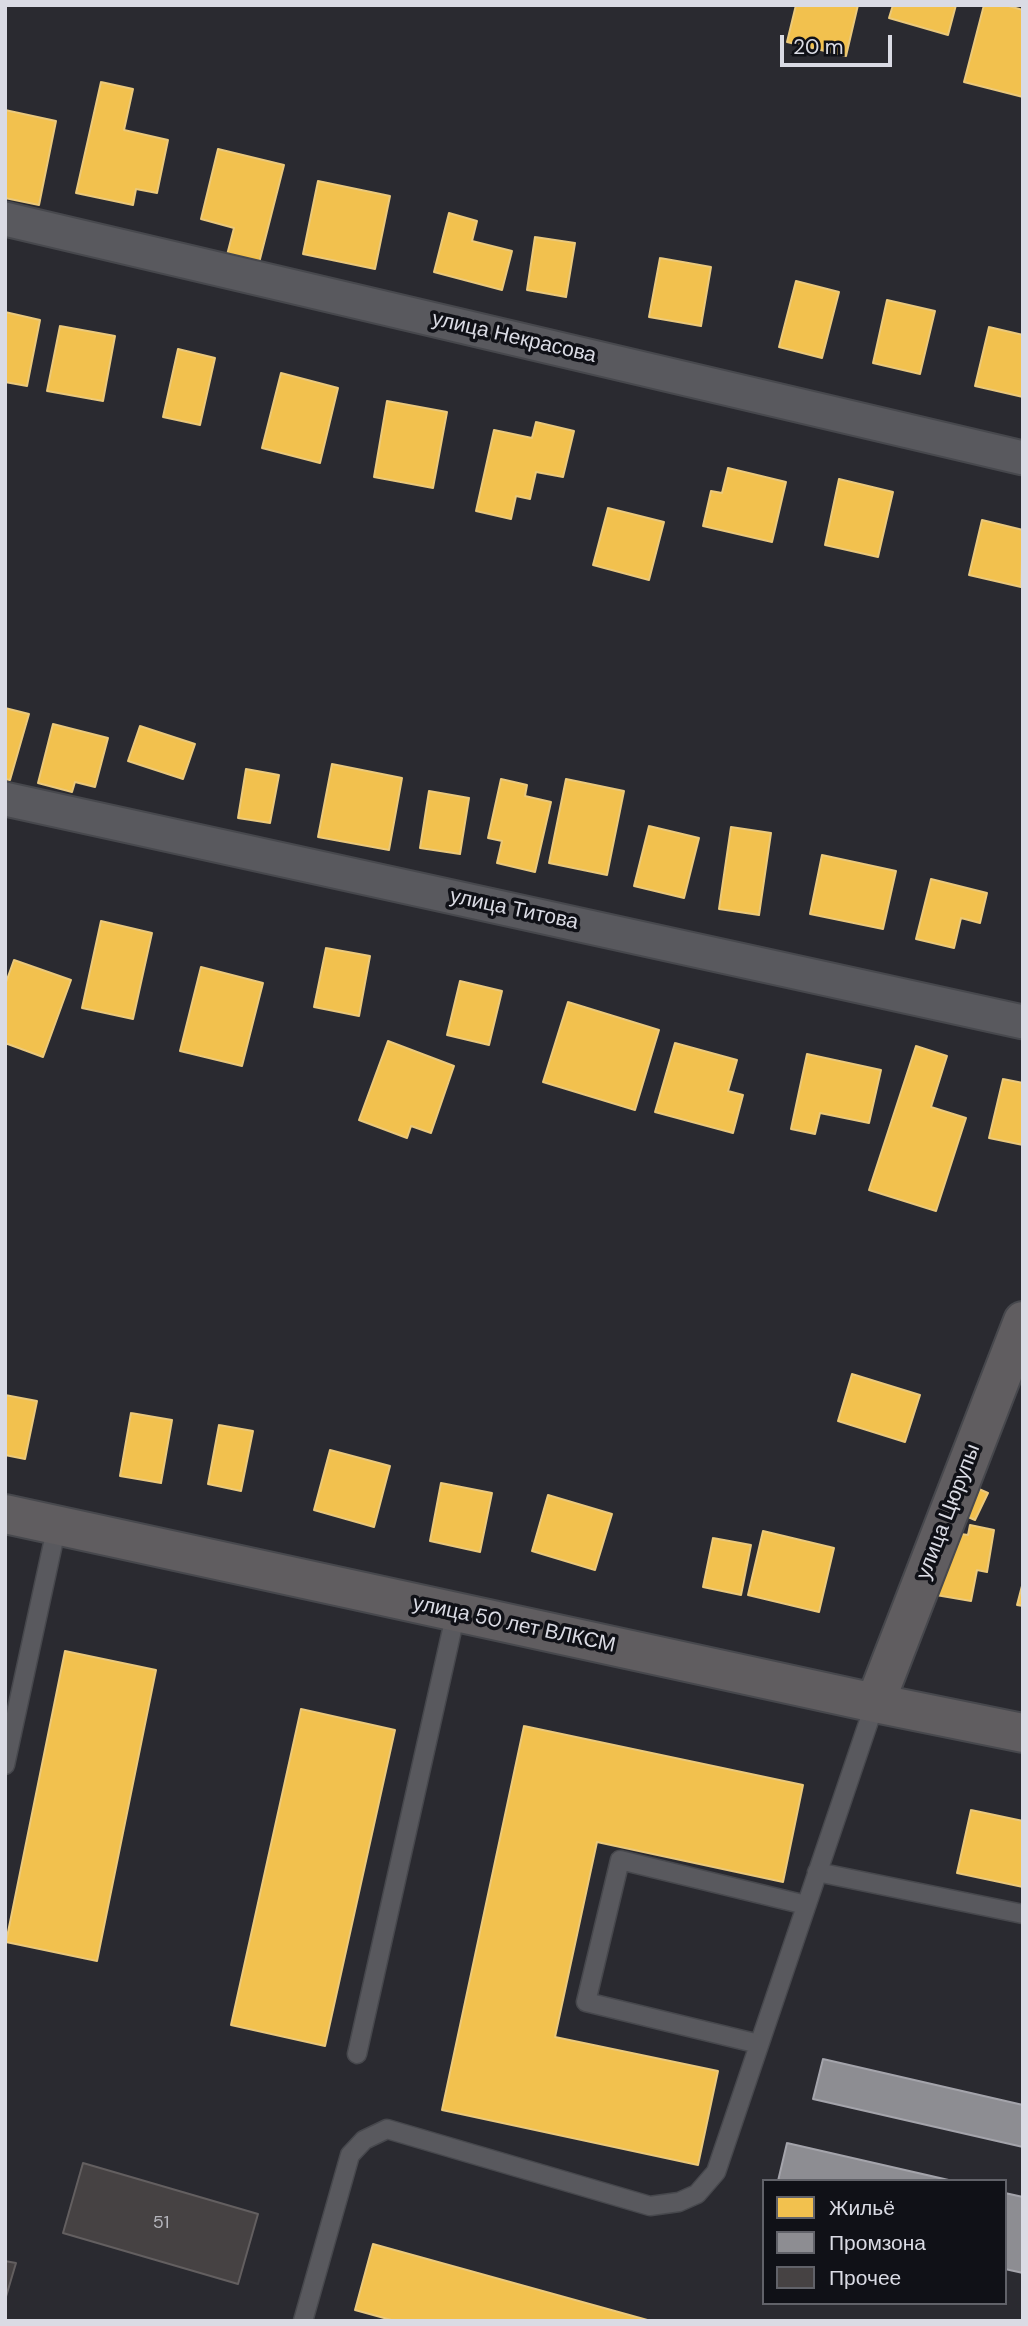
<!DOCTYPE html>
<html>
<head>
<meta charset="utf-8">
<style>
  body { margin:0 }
  #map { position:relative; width:1028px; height:2326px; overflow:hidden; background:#2a2a30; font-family:"DM Sans",sans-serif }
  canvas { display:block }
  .frame { position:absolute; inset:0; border:7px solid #dadbe4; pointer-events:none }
  .legend { position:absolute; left:762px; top:2179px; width:245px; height:126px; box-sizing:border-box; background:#101117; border:2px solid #616269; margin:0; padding:9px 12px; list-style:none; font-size:21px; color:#dadbe4 }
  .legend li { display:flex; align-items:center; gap:14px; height:35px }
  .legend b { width:35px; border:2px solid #616269 }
  .scale { position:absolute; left:780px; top:35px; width:112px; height:32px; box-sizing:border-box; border:4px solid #dadbe4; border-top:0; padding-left:9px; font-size:21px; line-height:24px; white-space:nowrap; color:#dadbe4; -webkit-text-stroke:5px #101117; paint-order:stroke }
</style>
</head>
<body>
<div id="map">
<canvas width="1028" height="2326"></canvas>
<div class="frame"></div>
<ul class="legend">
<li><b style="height:19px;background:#f2c14e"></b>Жильё</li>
<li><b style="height:19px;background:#8d8d92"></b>Промзона</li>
<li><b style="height:19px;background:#464243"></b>Прочее</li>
</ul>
<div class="scale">20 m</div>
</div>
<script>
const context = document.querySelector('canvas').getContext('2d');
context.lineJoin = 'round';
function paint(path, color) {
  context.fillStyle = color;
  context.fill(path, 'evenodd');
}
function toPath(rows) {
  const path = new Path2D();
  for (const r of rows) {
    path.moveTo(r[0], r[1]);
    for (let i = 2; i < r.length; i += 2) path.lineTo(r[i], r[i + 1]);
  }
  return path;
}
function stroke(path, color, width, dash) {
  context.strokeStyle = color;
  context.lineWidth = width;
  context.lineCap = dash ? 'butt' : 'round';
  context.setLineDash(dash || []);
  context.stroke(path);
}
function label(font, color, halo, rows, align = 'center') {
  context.font = font + ' "DM Sans",sans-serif';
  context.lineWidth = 7;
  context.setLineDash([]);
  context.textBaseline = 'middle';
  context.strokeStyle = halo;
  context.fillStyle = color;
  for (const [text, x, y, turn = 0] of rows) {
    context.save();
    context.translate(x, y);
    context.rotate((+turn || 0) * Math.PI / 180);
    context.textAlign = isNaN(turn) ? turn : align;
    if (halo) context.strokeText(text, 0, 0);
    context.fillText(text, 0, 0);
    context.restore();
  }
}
const homes = toPath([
  [796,5,858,5,846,56,787,42,796,5],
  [893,5,956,5,948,35,889,18,893,5],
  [984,5,1005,5,1023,10,1023,97,964,82,984,5],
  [101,82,133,89,124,130,168,140,157,193,136,189,133,205,76,193,101,82],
  [5,110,56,121,39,205,5,198,5,110],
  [218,149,284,165,259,263,227,255,234,228,201,219,218,149],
  [318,181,390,196,375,269,303,254,318,181],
  [449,213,477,221,472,241,512,251,502,290,434,272,449,213],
  [535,237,575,243,566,297,527,290,535,237],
  [660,258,711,267,701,326,649,317,660,258],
  [796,281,839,292,822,358,779,347,796,281],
  [887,300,935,311,920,374,873,363,887,300],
  [5,312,40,320,27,386,5,382,5,312],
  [60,326,115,336,103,401,47,391,60,326],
  [989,327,1023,335,1023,397,975,386,989,327],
  [178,349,215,358,200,425,163,417,178,349],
  [281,373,338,388,320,463,262,448,281,373],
  [387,401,447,412,433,488,374,477,387,401],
  [536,422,574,431,563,477,536,472,530,499,516,496,511,519,476,511,494,430,532,438,536,422],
  [728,468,786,482,772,542,703,526,711,491,722,493,728,468],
  [839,479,893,492,878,557,825,545,839,479],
  [608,508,664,522,649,580,593,565,608,508],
  [982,520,1023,530,1021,587,969,575,982,520],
  [5,708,29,714,10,780,5,779,5,708],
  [53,724,108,738,95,787,75,782,72,792,38,783,53,724],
  [140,726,195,744,183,779,128,761,140,726],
  [332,764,402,778,389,850,318,837,332,764],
  [246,769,279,775,270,823,238,818,246,769],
  [501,779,527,785,525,796,551,802,535,872,497,863,502,841,488,838,501,779],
  [566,779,624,791,607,875,549,863,566,779],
  [429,791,469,798,460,854,420,848,429,791],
  [649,826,699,838,684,898,634,886,649,826],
  [731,827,771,833,759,915,719,909,731,827],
  [822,855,896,871,883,929,810,914,822,855],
  [931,879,987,893,980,923,961,918,954,948,916,939,931,879],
  [101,921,152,933,133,1019,82,1008,101,921],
  [326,948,370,956,359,1016,314,1007,326,948],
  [14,960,71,980,43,1057,5,1043,5,985,14,960],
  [201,967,263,983,242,1066,180,1051,201,967],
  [460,981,502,991,489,1045,447,1035,460,981],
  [568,1002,659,1030,635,1110,543,1082,568,1002],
  [388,1041,454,1066,431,1133,411,1126,407,1138,359,1120,388,1041],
  [675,1043,737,1060,728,1091,743,1095,733,1133,655,1112,675,1043],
  [916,1046,947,1056,931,1107,966,1118,936,1211,869,1190,916,1046],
  [807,1054,881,1070,869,1123,820,1113,815,1134,791,1129,807,1054],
  [1003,1079,1023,1083,1023,1145,989,1138,1003,1079],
  [852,1374,920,1395,905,1442,838,1421,852,1374],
  [5,1395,37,1401,25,1459,5,1455,5,1395],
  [131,1413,172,1420,161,1483,120,1476,131,1413],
  [219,1425,253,1431,241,1491,208,1484,219,1425],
  [330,1450,390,1466,374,1527,314,1510,330,1450],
  [441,1483,492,1493,480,1552,430,1541,441,1483],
  [972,1486,988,1493,975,1520,959,1513,972,1486],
  [548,1495,612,1514,595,1570,532,1551,548,1495],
  [970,1525,994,1530,987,1572,977,1570,971,1601,936,1595,948,1532,968,1535,970,1525],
  [763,1531,834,1548,819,1612,748,1595,763,1531],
  [713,1538,751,1545,741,1595,703,1587,713,1538],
  [1023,1582,1023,1606,1017,1605,1023,1582],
  [65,1651,156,1670,97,1961,6,1942,65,1651],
  [301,1709,395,1730,325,2046,231,2025,301,1709],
  [524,1726,803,1785,783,1882,597,1842,555,2037,718,2071,698,2165,442,2110,524,1726],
  [971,1810,1023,1821,1023,1887,957,1873,971,1810],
  [373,2244,651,2321,395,2321,355,2310,373,2244]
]);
paint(homes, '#f2c14e');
stroke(homes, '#ebc97b', 2);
const industry = toPath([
  [823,2059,1023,2105,1023,2147,813,2099,823,2059],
  [787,2143,953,2181,778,2181,787,2143],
  [1005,2193,1023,2197,1023,2273,1005,2269,1005,2193]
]);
paint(industry, '#8d8d92');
stroke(industry, '#a4a4ab', 2);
const building = toPath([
  [83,2163,258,2214,238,2284,63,2233,83,2163],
  [5,2261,16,2263,5,2300,5,2261]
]);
paint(building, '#464243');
stroke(building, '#635f60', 2);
const lane = toPath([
  [5,1765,57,1525],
  [817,1872,1023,1914],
  [759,2044,586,2002,620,1860,806,1905],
  [357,2054,456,1612],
  [303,2321,350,2155,364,2140,387,2129,650,2206,679,2202,697,2194,716,2172,875,1703]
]);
const street = toPath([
  [5,219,1023,458],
  [5,799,1023,1022]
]);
const secondary = toPath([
  [5,1514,875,1703,1023,1733],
  [875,1703,1023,1321]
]);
stroke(lane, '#47484d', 21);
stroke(street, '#47484d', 37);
stroke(secondary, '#47484d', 42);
stroke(lane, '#59595e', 18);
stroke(street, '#59595e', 33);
stroke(secondary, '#605d60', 38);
label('18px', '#b5b5bc', null, [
  ["51",161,2223]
]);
label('21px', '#dadbe4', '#101117', [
  ["улица Некрасова",514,338,13],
  ["улица Титова",514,910,12],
  ["улица Цюрупы",949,1512,-69],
  ["улица 50 лет ВЛКСМ",514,1625,12]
]);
</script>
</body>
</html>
